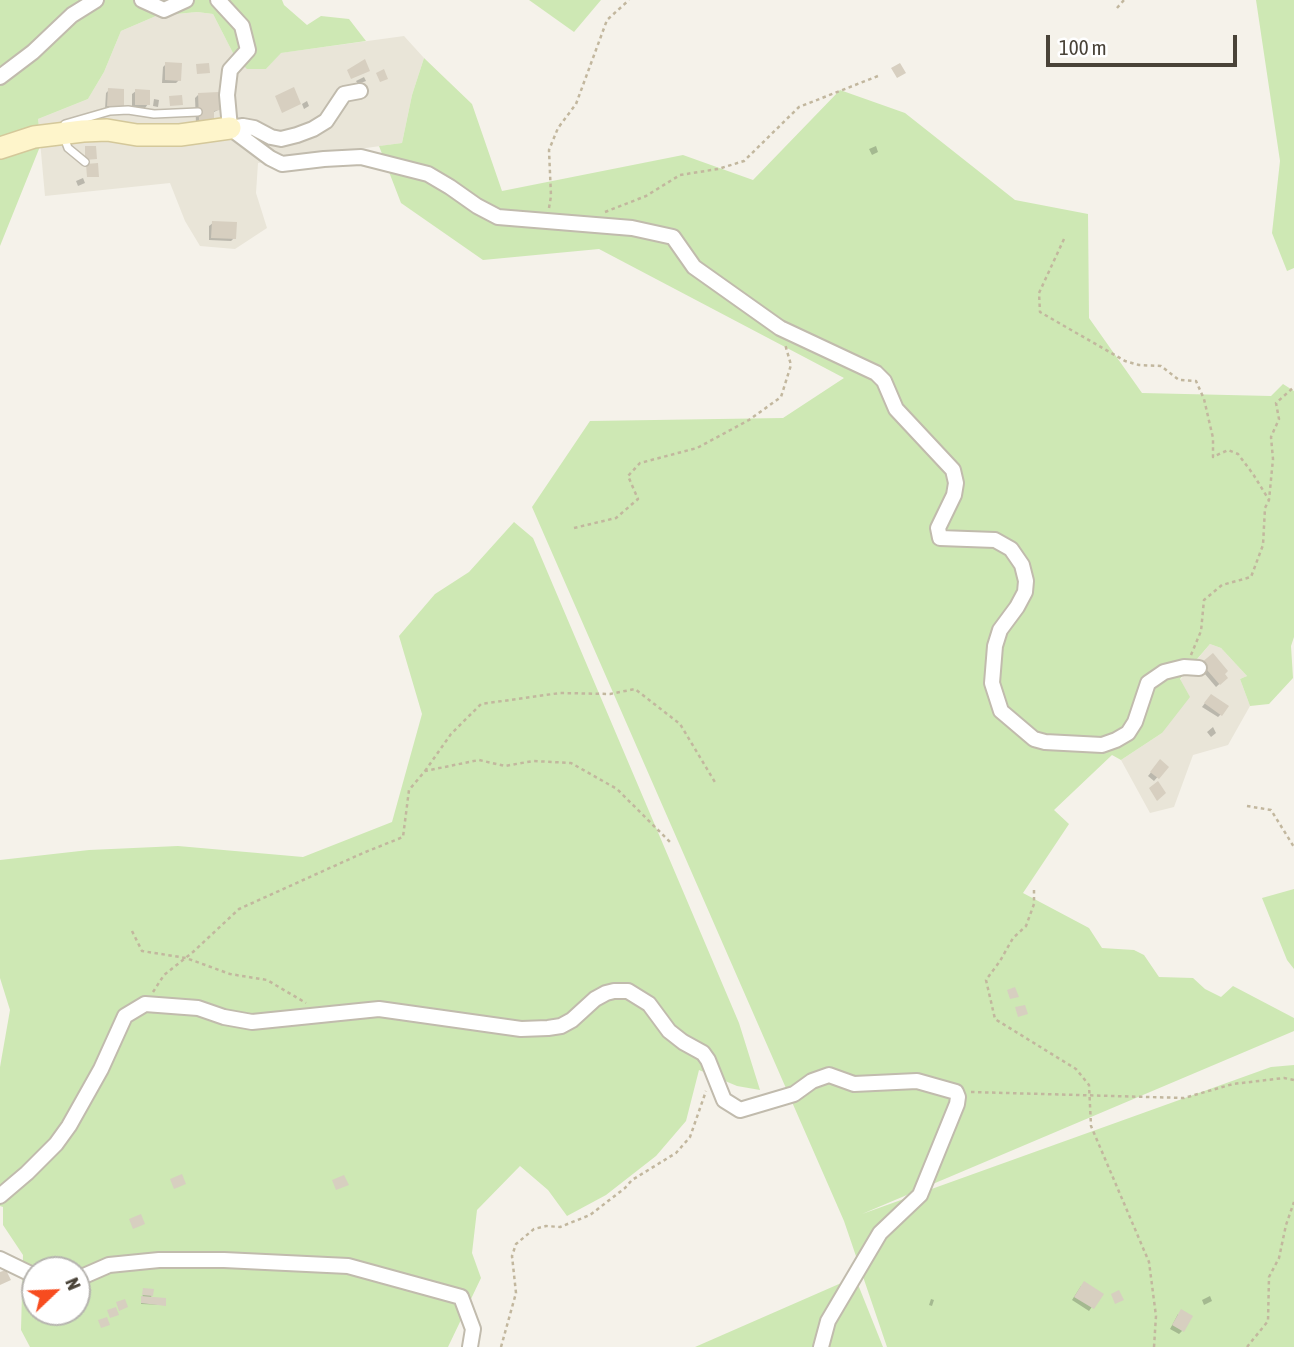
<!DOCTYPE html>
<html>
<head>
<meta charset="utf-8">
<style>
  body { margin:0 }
  #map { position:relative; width:1294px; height:1347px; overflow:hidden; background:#f5f2ea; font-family:"Asap Condensed",sans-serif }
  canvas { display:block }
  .north { position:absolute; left:21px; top:1256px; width:70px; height:70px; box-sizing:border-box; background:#fff; border:2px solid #b6b4af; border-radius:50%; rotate:67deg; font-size:19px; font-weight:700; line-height:28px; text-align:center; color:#494338 }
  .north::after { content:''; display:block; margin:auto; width:24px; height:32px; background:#f74c1f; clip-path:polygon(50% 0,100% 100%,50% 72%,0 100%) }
  .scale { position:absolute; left:1046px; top:35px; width:191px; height:32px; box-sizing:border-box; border:4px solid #494338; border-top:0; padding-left:9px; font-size:21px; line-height:24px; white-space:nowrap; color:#494338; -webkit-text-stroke:5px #fff; paint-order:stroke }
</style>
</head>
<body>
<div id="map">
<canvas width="1294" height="1347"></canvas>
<div class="north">N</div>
<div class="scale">100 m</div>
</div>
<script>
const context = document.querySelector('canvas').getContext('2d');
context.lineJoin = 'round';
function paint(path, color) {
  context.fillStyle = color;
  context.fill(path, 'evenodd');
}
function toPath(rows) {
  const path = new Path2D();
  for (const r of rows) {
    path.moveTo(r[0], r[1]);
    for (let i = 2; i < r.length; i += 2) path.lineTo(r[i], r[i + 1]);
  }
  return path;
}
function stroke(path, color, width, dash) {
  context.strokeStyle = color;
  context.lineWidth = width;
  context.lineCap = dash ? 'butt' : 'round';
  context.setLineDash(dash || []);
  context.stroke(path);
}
paint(toPath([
  [197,12,213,14,235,57,266,69,280,53,404,36,424,58,412,95,402,143,258,163,256,193,267,228,235,249,200,246,185,221,170,183,45,196,38,119,88,99,104,72,121,31,156,16],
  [1210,644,1221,648,1247,676,1240,679,1250,706,1228,745,1193,755,1174,807,1150,813,1121,760,1162,733,1180,680]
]), '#e9e5d8');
paint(toPath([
  [0,0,282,0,284,5,307,25,321,16,349,19,366,41,281,53,266,69,247,69,235,57,213,14,197,12,156,16,121,31,104,72,88,99,38,119,41,144,0,246],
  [529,0,601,0,574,32],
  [1256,0,1294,0,1294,268,1287,271,1272,233,1280,161],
  [424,58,472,104,502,191,683,155,753,180,840,90,905,113,1015,200,1088,214,1089,318,1142,393,1271,396,1283,384,1294,391,1294,637,1291,646,1293,678,1269,704,1250,706,1240,679,1247,676,1221,648,1210,644,1180,679,1190,697,1162,733,1121,760,1112,755,1054,810,1069,824,1023,893,1089,928,1102,948,1134,950,1144,955,1159,977,1193,978,1205,989,1221,997,1233,986,1294,1018,1294,1031,862,1214,1271,1067,1294,1065,1294,1347,887,1347,844,1221,532,507,590,421,783,418,844,378,599,249,483,260,401,203,379,146,402,143,412,95],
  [514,522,533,538,739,1023,760,1090,737,1086,699,1070,686,1121,656,1156,606,1195,567,1216,548,1190,520,1166,477,1210,472,1253,481,1278,448,1347,30,1347,21,1330,23,1255,3,1225,3,1207,0,1206,0,1067,10,1010,0,978,0,860,89,850,178,846,303,857,392,822,422,714,399,636,435,594,469,572],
  [35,1270,77,1270,77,1312,35,1312],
  [1294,889,1294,969,1287,960,1262,898],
  [855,1277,883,1347,695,1347]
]), '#cee8b4');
paint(toPath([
  [166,64,179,80,176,83,162,83,163,67],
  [364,77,366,81,358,84,356,81],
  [109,90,122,106,119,109,105,109,106,93],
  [136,91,148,104,145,108,132,107,132,94],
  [198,95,218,110,212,113,212,119,209,122,196,123,195,98],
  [154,99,159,100,158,107,153,106],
  [307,101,309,106,304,109,302,104],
  [876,146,878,152,872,155,869,149],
  [83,178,85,183,78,186,76,181],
  [213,223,234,238,231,241,209,240,209,226],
  [1213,656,1226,678,1216,687,1199,667],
  [1208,699,1221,714,1218,717,1202,707],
  [1213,727,1216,733,1211,737,1207,732],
  [1157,765,1166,767,1154,781,1148,776],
  [1081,1286,1101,1294,1089,1311,1072,1300],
  [144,1289,152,1290,151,1299,164,1305,141,1304],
  [1210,1296,1212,1301,1204,1305,1202,1300],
  [931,1299,934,1300,932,1306,929,1305],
  [1178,1314,1182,1331,1179,1334,1170,1329]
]), '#0003');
paint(toPath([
  [365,59,370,71,351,79,347,70],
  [165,62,182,63,181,81,165,80],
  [209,63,210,73,197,74,196,64],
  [900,63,906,73,897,78,891,68],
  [384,69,388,79,380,82,376,73],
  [294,87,301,104,282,113,275,96],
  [108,88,124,89,124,107,107,106],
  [135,89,150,90,150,105,135,105],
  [219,92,220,110,214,111,214,120,199,120,198,93],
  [182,95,183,105,170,106,169,96],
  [85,146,96,146,97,159,85,160],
  [98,163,99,177,87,177,86,164],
  [212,221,237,222,236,239,211,238],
  [1213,653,1228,671,1225,674,1228,678,1220,685,1201,663],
  [1211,694,1229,706,1222,716,1204,703],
  [1160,759,1169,767,1159,779,1150,772],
  [1158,781,1166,793,1157,801,1149,788],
  [1015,987,1019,997,1010,999,1007,990],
  [1025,1005,1028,1014,1018,1017,1015,1007],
  [182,1174,186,1184,174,1189,170,1179],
  [344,1175,349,1185,336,1190,332,1180],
  [141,1214,145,1224,133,1229,129,1219],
  [6,1270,11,1280,0,1285,0,1272],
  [1084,1281,1104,1294,1094,1309,1074,1297],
  [143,1288,154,1289,153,1296,142,1295],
  [1119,1290,1124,1300,1115,1304,1111,1294],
  [141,1296,166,1298,166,1306,141,1303],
  [125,1299,128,1307,119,1311,116,1302],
  [116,1307,119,1315,110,1318,107,1310],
  [1181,1309,1193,1316,1184,1332,1172,1325],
  [49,1312,59,1312,62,1320,54,1323],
  [107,1317,110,1325,101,1328,98,1320]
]), '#d7cfc0');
const lane = toPath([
  [65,124,110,111,128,110,154,114,198,112],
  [64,137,68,148,85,162]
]);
const street = toPath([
  [142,0,164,10,186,0],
  [218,0,242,26,248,50,230,70,227,95,230,128,270,158,282,164,324,159,361,157,428,174,450,187,477,206,498,217,632,228,673,237,694,267,780,328,876,373,884,381,896,409,953,470,956,483,954,495,938,528,940,538,995,540,1011,549,1022,565,1026,581,1025,592,1017,607,1000,630,995,646,992,683,1001,711,1034,739,1045,742,1102,745,1116,740,1128,733,1135,722,1148,683,1164,672,1184,667,1199,668],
  [0,77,33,52,72,15,96,0],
  [230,128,243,126,254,128,271,137,281,139,297,135,313,129,326,121,344,94,360,91],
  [0,1196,27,1173,56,1144,69,1126,101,1069,125,1016,145,1004,198,1008,224,1017,252,1022,379,1009,521,1029,548,1028,561,1026,572,1020,595,999,606,993,614,991,628,991,649,1004,669,1031,683,1042,703,1053,708,1060,724,1100,740,1110,794,1094,812,1081,829,1075,854,1084,917,1081,956,1092,958,1097,957,1104,920,1195,880,1233,828,1321,821,1347],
  [0,1259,35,1276],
  [77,1279,109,1265,159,1260,224,1260,348,1266,461,1297,473,1329,470,1347]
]);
const secondary = toPath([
  [0,148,34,137,83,131,107,130,137,135,180,135,230,128]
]);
stroke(lane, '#c1bbad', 10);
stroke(street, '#c1bbad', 18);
stroke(secondary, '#d4c89a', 24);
stroke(toPath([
  [1117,8,1124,0],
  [549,208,551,196,549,150,558,128,576,104,607,20,629,0],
  [605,212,646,196,680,175,718,169,744,161,799,107,878,76],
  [1064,239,1039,293,1040,312,1125,361,1139,365,1161,366,1179,380,1196,381,1204,399,1213,438,1213,457,1228,450,1238,454,1253,474,1269,500],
  [574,528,616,518,638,499,628,476,640,463,697,448,749,420,781,397,791,365,785,344],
  [1191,655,1201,631,1204,600,1222,585,1251,577,1263,545,1265,508,1269,500,1273,459,1271,437,1279,419,1276,403,1294,387],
  [425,771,451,734,481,704,560,693,610,694,635,689,680,724,716,784],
  [1247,806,1271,810,1294,847],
  [1034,890,1034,904,1026,926,1013,938,1000,961,986,980,995,1019,1076,1069,1089,1085,1091,1126,1149,1262,1156,1316,1154,1347],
  [132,931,142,951,186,958,230,974,267,980,306,1003],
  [153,992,164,975,193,952,239,909,363,853,403,837,409,790,425,771,479,760,505,766,533,761,571,763,617,789,672,844],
  [971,1092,1184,1098,1233,1084,1284,1078,1294,1080],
  [501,1347,516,1293,512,1256,516,1244,534,1229,546,1226,560,1227,590,1215,625,1188,632,1180,676,1153,690,1137,706,1091],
  [1247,1347,1268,1321,1269,1277,1279,1258,1286,1225,1294,1202]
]), '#c2b79e', 2.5, [3.5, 3.5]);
stroke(lane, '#fff', 7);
stroke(street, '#fff', 14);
stroke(secondary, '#fef5cb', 21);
</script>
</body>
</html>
